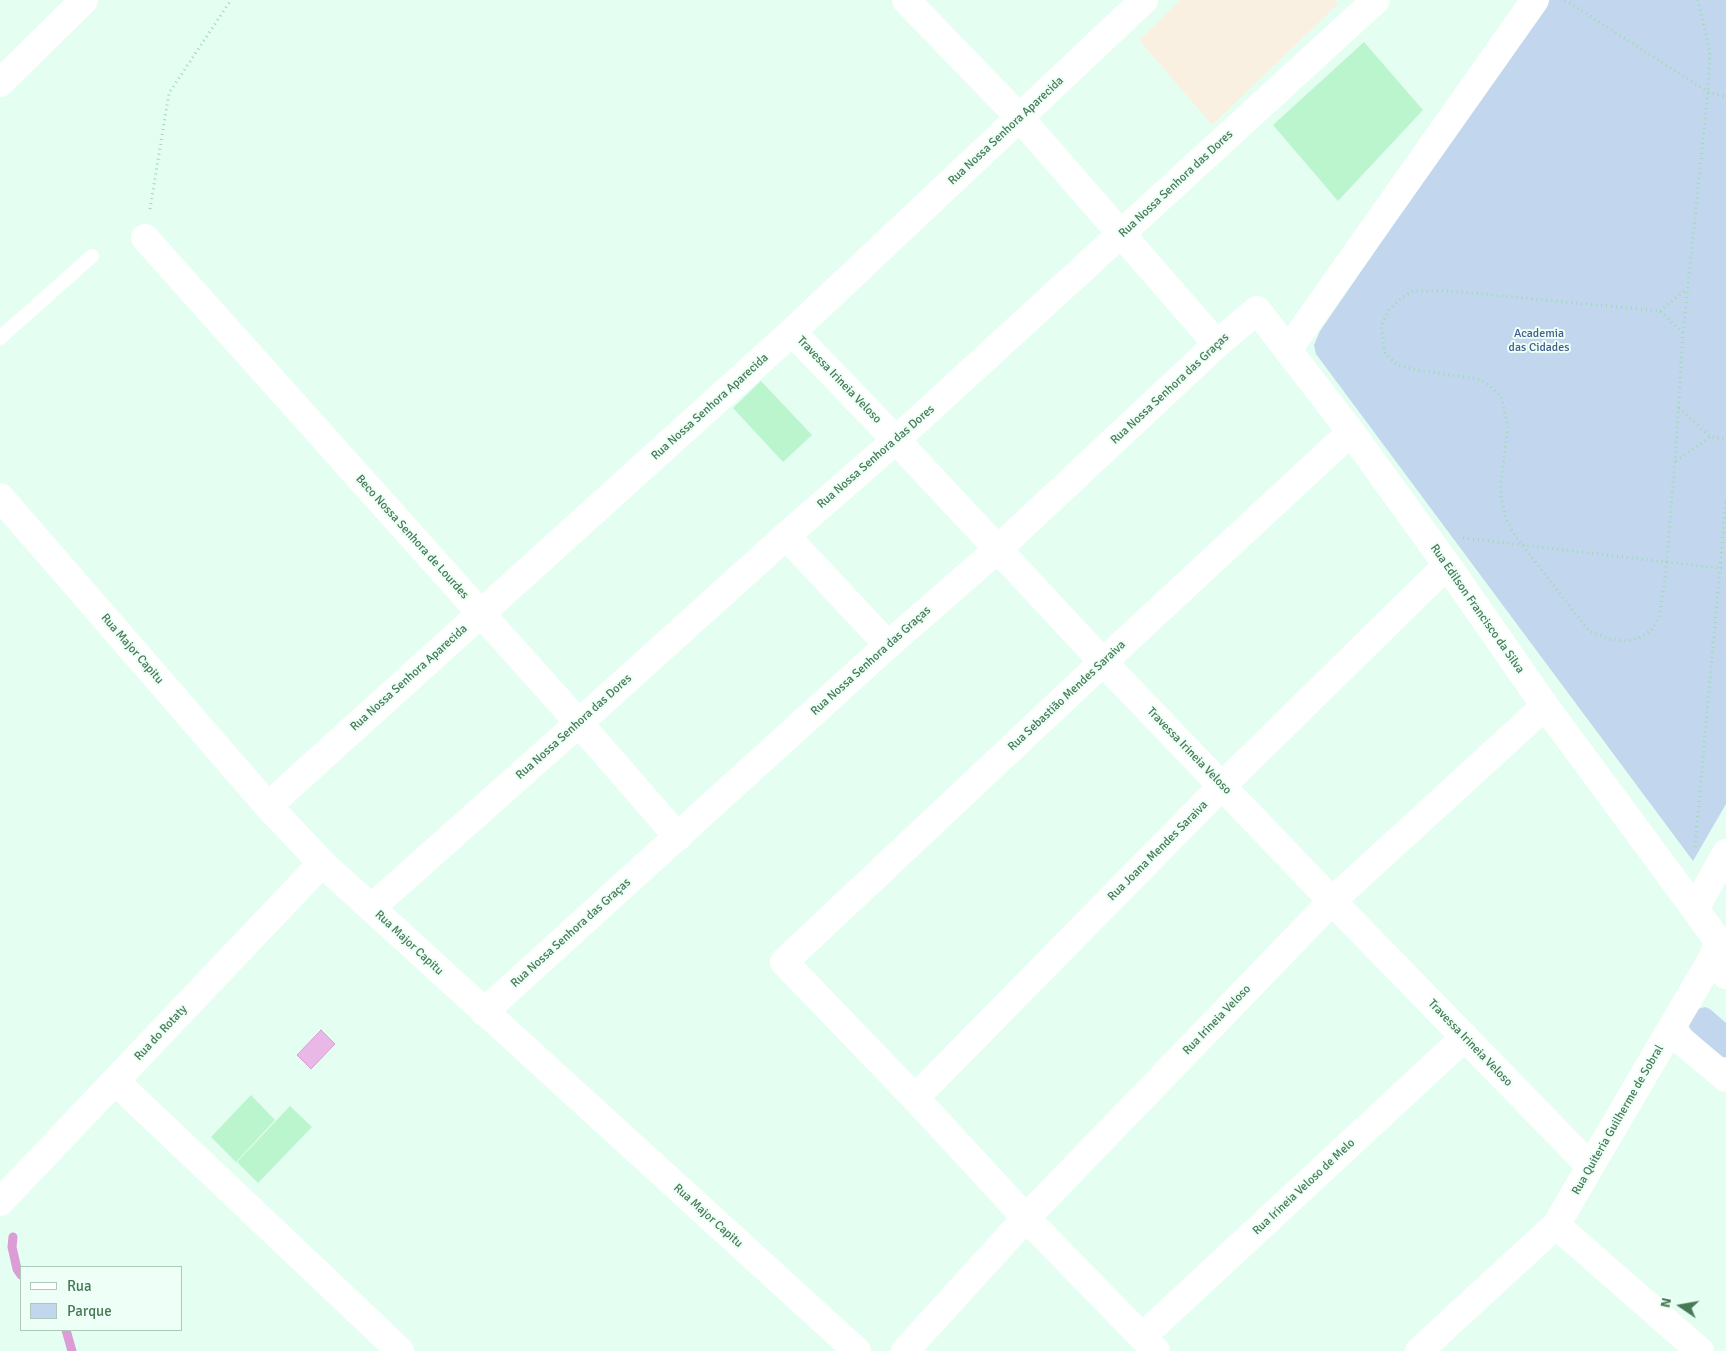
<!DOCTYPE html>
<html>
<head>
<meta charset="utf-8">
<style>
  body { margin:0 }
  #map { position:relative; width:1726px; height:1351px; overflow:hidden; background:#e5fef2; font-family:Signika,sans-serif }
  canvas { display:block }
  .legend { position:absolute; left:20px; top:1266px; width:162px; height:65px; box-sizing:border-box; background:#edfff7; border:1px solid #abc9b7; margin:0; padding:6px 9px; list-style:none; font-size:15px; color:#487956 }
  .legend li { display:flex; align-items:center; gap:10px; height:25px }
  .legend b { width:25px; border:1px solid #abc9b7 }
  .north { position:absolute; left:1656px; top:1281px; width:50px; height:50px; -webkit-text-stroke:4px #edfff7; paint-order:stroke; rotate:282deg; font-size:14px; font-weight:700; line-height:20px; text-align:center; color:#487956 }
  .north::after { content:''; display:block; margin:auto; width:18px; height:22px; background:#487956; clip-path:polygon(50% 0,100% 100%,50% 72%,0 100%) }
</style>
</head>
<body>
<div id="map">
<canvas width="1726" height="1351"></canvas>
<ul class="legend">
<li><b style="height:6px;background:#fff"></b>Rua</li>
<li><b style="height:14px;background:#c2d7ed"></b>Parque</li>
</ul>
<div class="north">N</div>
</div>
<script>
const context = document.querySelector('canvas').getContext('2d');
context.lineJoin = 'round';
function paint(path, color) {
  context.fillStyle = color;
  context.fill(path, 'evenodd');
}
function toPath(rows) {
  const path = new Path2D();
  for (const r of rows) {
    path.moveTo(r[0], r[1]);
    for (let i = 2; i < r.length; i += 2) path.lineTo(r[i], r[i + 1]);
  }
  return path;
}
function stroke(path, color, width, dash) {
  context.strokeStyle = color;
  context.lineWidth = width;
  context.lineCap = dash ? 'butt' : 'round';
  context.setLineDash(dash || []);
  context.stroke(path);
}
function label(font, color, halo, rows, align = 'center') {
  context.font = font + ' Signika,sans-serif';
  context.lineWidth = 4;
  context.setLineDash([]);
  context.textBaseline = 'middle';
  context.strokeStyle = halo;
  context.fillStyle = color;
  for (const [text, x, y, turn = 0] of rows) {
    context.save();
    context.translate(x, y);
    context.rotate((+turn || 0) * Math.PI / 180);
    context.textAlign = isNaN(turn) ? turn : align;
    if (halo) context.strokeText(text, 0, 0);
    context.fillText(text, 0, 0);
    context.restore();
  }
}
paint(toPath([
  [1180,0,1335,0,1338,4,1212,125,1139,40]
]), '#faf0e2');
paint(toPath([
  [1548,0,1726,0,1726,804,1693,861,1316,354,1314,345,1320,331],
  [1705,1007,1710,1009,1726,1023,1726,1057,1720,1057,1691,1030,1689,1026,1690,1022,1698,1009]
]), '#c2d7ed');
const water = toPath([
  [321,1030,335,1044,311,1069,297,1055,321,1030]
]);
paint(water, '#e9b8e6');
stroke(water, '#dc9dd7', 1);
stroke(toPath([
  [13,1237,12,1247,17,1269,21,1275],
  [66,1330,72,1351]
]), '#dc9dd7', 9);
paint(toPath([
  [1364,42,1423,110,1338,201,1273,125],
  [761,381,812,435,783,462,733,408],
  [251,1095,275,1120,236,1162,211,1137],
  [290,1106,312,1127,258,1183,237,1162]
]), '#bbf5ce');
stroke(toPath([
  [1565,0,1708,92,1726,97],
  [150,209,169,93,231,0],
  [1660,311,1687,289],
  [1683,333,1660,311,1450,291,1413,291,1399,300,1389,310,1381,326,1385,353,1397,365,1417,370,1477,379,1488,384,1501,397,1508,426,1501,482,1501,496,1506,519,1514,534,1588,630,1609,639,1627,641,1639,638,1653,629,1659,616,1665,580,1675,461,1683,333,1708,92,1710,52,1698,0],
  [1679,408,1710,437,1726,439],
  [1676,461,1710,437],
  [1463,538,1726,569],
  [1695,847,1726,500]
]), '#9ddbb1', 3, [1, 4]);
stroke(toPath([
  [0,338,92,256]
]), '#fff', 14);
stroke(toPath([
  [906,0,1020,118,1217,344],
  [0,83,84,0],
  [145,238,579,723,678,837],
  [792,332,896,440,1103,662,1332,901,1590,1166],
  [1288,350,1535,0],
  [786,536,888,645],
  [268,806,792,332,1144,0],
  [371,908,579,723,786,536,896,440,1376,0],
  [484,1012,888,645,998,549,1217,344,1257,310,1351,432,1447,565,1545,706,1695,909],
  [115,1081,400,1351],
  [915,1098,1222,786,1447,565],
  [1556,1225,1700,1351],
  [1143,1336,1465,1037],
  [905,1351,1026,1218,1332,901,1545,706],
  [1156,1351,1026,1218,915,1098,784,962,1103,662,1351,432],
  [1419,1351,1556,1225,1713,957]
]), '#fff', 28);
stroke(toPath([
  [0,497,268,806,322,863,857,1351],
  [1726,853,1695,909,1718,941,1713,957,1726,975],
  [1670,1031,1726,1078],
  [0,1202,322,863]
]), '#fff', 28);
label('12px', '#487956', '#edfff7', [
  ["Rua Nossa Senhora Aparecida",1006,131,-43],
  ["Rua Nossa Senhora das Dores",1176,184,-43],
  ["Travessa Irineia Veloso",839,380,46],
  ["Rua Nossa Senhora das Graças",1170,389,-43],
  ["Rua Nossa Senhora Aparecida",710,407,-42],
  ["Rua Nossa Senhora das Dores",876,457,-41],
  ["Beco Nossa Senhora de Lourdes",412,537,48],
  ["Rua Edilson Francisco da Silva",1477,609,55],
  ["Rua Major Capitu",132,649,49],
  ["Rua Nossa Senhora das Graças",871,661,-42],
  ["Rua Nossa Senhora Aparecida",409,678,-42],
  ["Rua Sebastião Mendes Saraiva",1067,696,-43],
  ["Rua Nossa Senhora das Dores",574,727,-42],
  ["Travessa Irineia Veloso",1189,751,46],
  ["Rua Joana Mendes Saraiva",1158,851,-45],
  ["Rua Nossa Senhora das Graças",571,933,-42],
  ["Rua Major Capitu",409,943,43],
  ["Rua Irineia Veloso",1217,1020,-46],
  ["Rua do Rotaty",161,1033,-47],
  ["Travessa Irineia Veloso",1470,1043,46],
  ["Rua Quiteria Guilherme de Sobral",1618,1120,-60],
  ["Rua Irineia Veloso de Melo",1304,1187,-43],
  ["Rua Major Capitu",708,1216,42]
]);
label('12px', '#445e8c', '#edfff7', [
  ["Academia",1539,334],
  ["das Cidades",1539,348]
]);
</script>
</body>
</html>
